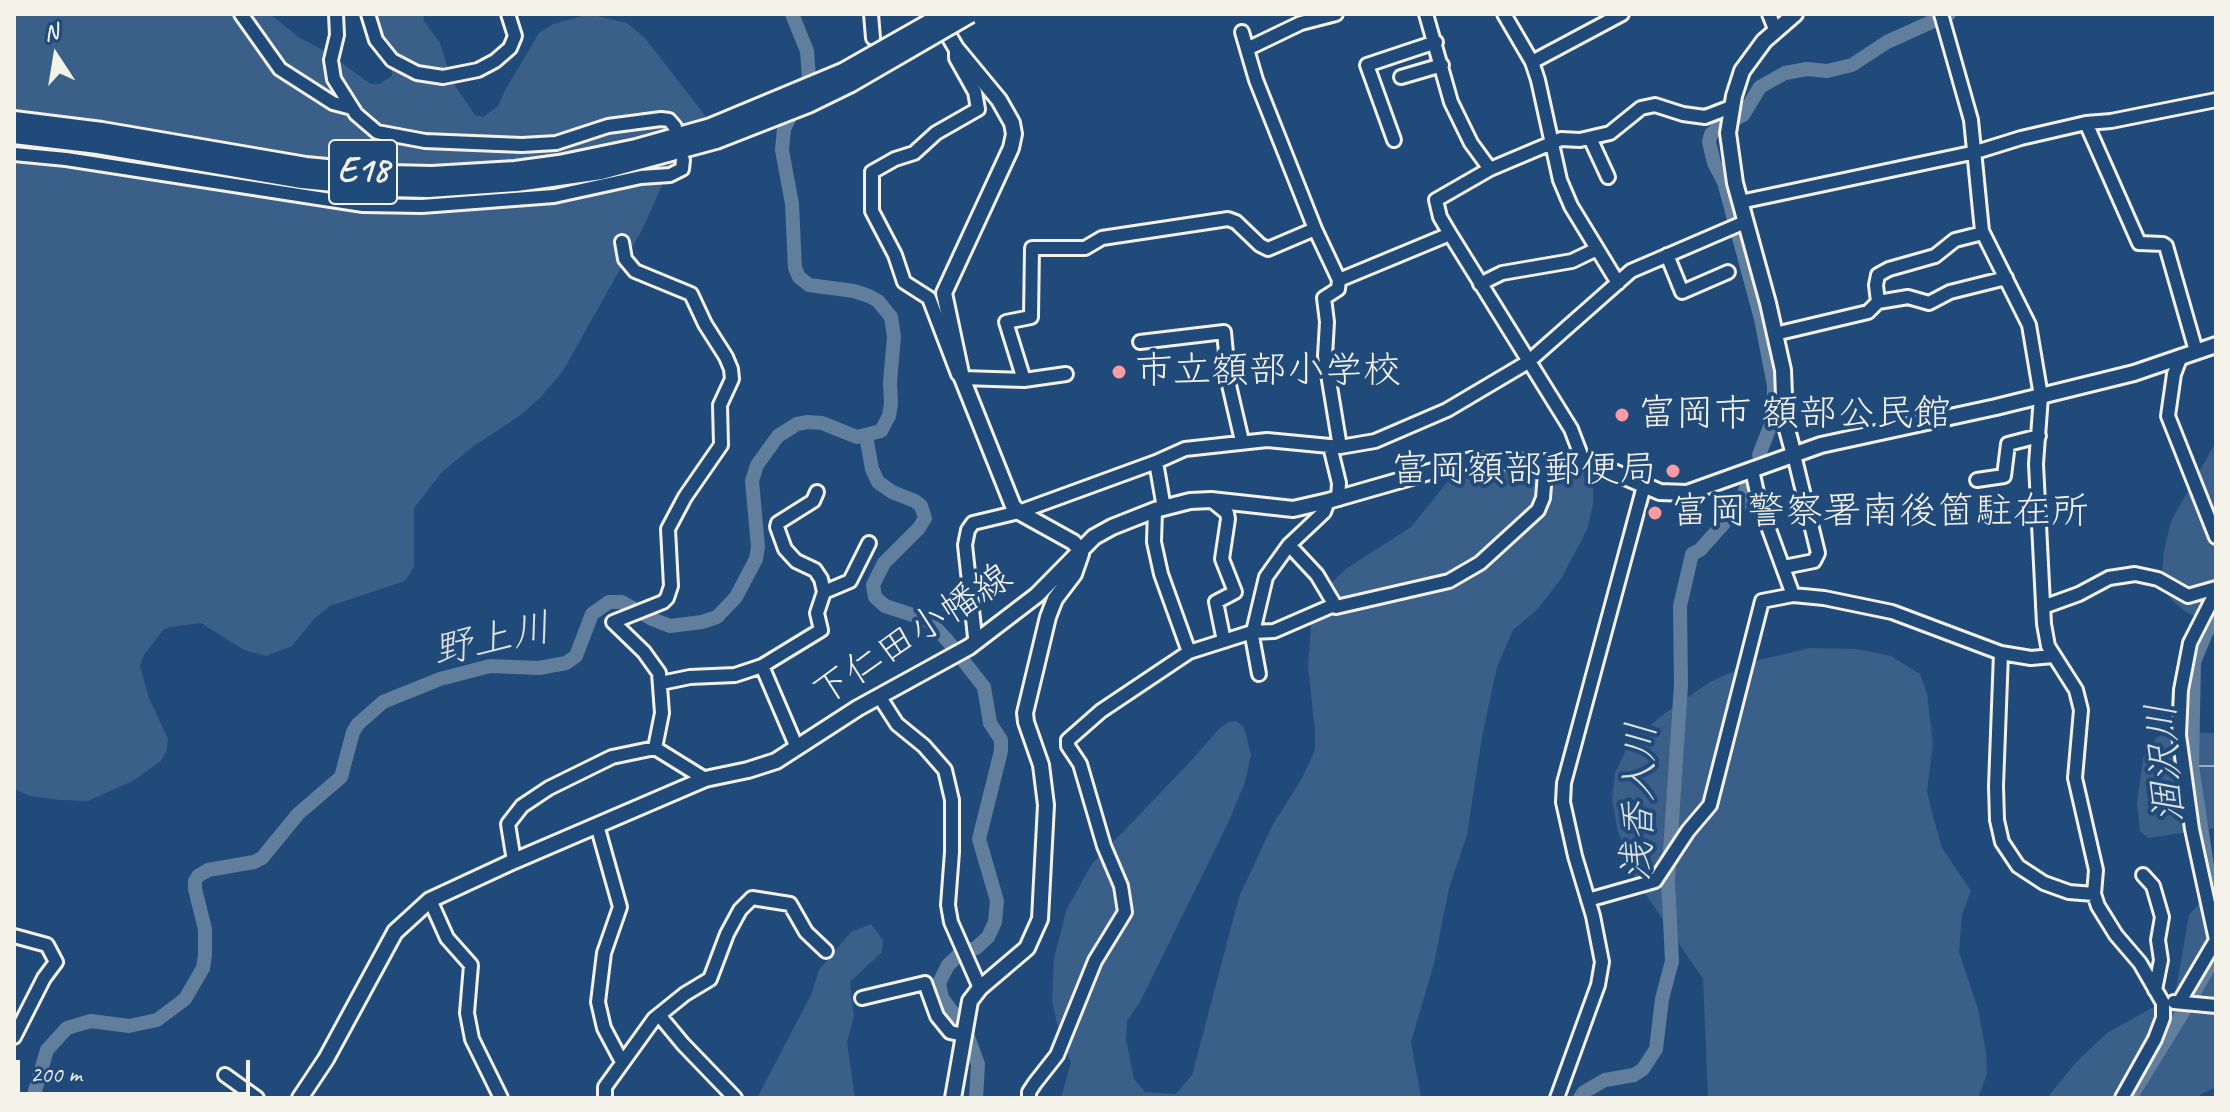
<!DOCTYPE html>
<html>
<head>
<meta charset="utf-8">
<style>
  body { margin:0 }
  #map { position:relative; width:2230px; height:1112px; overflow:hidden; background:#1f4a7a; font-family:Caveat,sans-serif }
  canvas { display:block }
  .frame { position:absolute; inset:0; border:16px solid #f4f1e8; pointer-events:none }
  .north { position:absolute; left:16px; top:16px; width:80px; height:80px; -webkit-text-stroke:6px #1f4a7a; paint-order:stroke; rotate:348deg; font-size:22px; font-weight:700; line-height:32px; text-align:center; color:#f4f1e8 }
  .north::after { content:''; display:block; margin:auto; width:28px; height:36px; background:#f4f1e8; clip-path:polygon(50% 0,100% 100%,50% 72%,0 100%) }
  .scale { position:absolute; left:16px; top:1060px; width:234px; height:36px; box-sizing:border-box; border:4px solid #f4f1e8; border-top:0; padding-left:10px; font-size:24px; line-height:28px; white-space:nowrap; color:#f4f1e8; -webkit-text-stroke:6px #1f4a7a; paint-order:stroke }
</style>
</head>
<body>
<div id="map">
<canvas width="2230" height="1112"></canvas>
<div class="frame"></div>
<div class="north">N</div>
<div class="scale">200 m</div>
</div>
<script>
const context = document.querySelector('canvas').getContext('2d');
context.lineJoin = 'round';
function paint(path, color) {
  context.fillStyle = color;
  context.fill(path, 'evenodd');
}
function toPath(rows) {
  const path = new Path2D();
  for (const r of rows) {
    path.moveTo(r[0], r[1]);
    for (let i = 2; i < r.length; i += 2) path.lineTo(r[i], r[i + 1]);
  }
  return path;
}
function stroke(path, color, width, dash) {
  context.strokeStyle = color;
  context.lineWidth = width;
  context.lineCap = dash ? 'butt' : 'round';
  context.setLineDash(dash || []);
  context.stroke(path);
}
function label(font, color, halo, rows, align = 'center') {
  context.font = font + ' Caveat,"Klee One",sans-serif';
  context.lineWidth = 8;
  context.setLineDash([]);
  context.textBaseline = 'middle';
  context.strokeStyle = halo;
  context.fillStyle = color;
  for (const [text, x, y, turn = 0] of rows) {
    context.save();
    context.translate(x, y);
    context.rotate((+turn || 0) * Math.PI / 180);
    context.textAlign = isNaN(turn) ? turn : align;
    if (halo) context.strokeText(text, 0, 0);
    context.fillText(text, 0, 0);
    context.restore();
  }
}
paint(toPath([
  [14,14,270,14,300,38,325,51,371,84,379,84,392,76,391,62,375,14,423,14,424,21,440,43,450,75,457,89,475,115,483,117,498,106,504,92,539,33,553,24,589,14,627,23,645,38,707,118,705,139,669,170,642,230,563,371,540,398,518,417,471,448,442,472,414,508,414,567,405,581,330,606,313,620,292,646,266,656,244,650,201,623,170,627,163,630,144,655,140,666,149,698,168,739,166,752,161,761,133,781,88,801,59,800,30,796,14,789],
  [2216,442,2216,624,2187,613,2173,601,2166,593,2162,577,2164,550,2171,521],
  [1478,462,1559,468,1577,472,1589,478,1593,487,1593,505,1587,530,1561,579,1537,610,1513,630,1497,667,1482,737,1467,835,1449,888,1434,964,1411,1042,1421,1098,1061,1098,1071,1062,1059,1032,1052,1002,1054,958,1066,911,1091,865,1188,764,1219,729,1228,722,1236,721,1244,727,1251,755,1245,782,1229,821,1140,1002,1127,1021,1126,1039,1134,1079,1145,1092,1176,1094,1192,1075,1239,897,1272,826,1302,778,1315,750,1315,731,1308,666,1311,625,1323,597,1329,585,1347,568,1411,527,1456,471],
  [1810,648,1858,649,1891,656,1920,674,1927,693,1933,744,1927,791,1934,820,1942,848,1971,891,1962,914,1959,952,1978,1009,1986,1052,1987,1074,1978,1098,1708,1098,1703,979,1636,880,1617,828,1612,799,1615,773,1630,742,1665,713,1710,682,1759,660],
  [2172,732,2216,733,2216,828,2148,838,2140,831,2137,803,2143,758,2157,737],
  [2216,896,2216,1087,2200,1095,2200,1098,2047,1098,2076,1062,2107,1033,2175,995,2189,915,2202,900],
  [871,924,883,940,882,952,850,982,854,1016,847,1042,855,1098,757,1098,811,995,819,970,851,932]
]), '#3a5f88');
stroke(toPath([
  [2192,766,2216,766]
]), '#9cacbb', 2);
stroke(toPath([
  [866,436,872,469,878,482,892,492,915,501,921,506,925,518,919,528,884,563,873,585,875,597,885,606,922,618,934,626,947,640,984,687,990,723,1001,740,1001,751,979,839,997,901,995,922,988,937,976,948,962,952,948,965,939,983,942,998,965,1029,978,1064,976,1098],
  [1759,455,1773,419,1774,386,1761,319,1724,182,1714,163,1709,142,1711,134,1719,127,1743,115,1760,87,1785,73,1807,69,1827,71,1852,65,1887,42,1949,14],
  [2216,618,2206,633,2194,662,2192,766,2207,866,2216,907],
  [2192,996,2216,954],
  [33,1098,47,1050,67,1028,91,1021,129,1026,157,1020,185,999,203,968,205,955,205,929,195,889,195,881,198,876,208,870,254,862,262,858,298,814,341,777,353,732,358,724,383,702,440,679,490,666,539,668,566,663,576,656,592,614,609,602,622,602,652,619,670,626,702,622,717,617,736,597,756,559,758,547,752,481,757,465,778,436,797,424,808,422,822,423,857,437,881,431,889,416,891,404,890,382,894,337,891,317,878,301,869,296,854,291,809,285,799,277,795,268,792,204,782,150,784,129,809,77,807,51,792,14],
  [1580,1098,1584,1092,1605,1080,1634,1075,1643,1069,1656,1049,1662,999,1672,961,1668,881,1681,685,1680,606,1692,554,1700,550,1740,505,1748,483],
  [2130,1098,2188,1004]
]), '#627e9d', 14);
const minor = toPath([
  [241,14,280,69,333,103,352,108],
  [336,14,337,35,331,60,334,79,356,114,377,132,425,141,522,145,556,143,608,126,661,119,669,120,675,127],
  [368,14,376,40,392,60,417,73,443,77,478,70,495,61,510,48,515,36,508,14],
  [871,14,873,38],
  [1426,14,1451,102,1471,143,1490,169],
  [1504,14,1532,62,1538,80,1560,180,1571,206,1618,283],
  [1769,14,1775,29],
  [1941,14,1971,120,1982,231,2029,325,2041,396,2036,464,2044,624,2048,646,2076,690,2081,710,2075,778,2096,870,2094,894,2098,906,2116,935,2140,963,2163,1003,2163,1018,2155,1039,2122,1098],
  [1242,32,1256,80,1315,229,1339,280,1338,289,1324,298,1327,322,1325,356,1340,447],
  [956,48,956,58,975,92,978,109,936,133,914,153,895,159,872,172,872,211,895,255,904,282,929,298,958,374,962,378,1024,380,1066,374],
  [1247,49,1301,23,1336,14],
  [1532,62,1622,14],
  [1401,77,1442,65],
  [2086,123,2139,243,2163,244,2166,246,2196,351],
  [1590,138,1608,177],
  [1394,140,1367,65,1436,42],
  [14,154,66,159,363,205,422,206,554,196,641,177,670,175,682,169,683,160],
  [1740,202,1976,152,2021,138,2086,123,2111,121,2216,100],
  [622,242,625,259,635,271,691,294,705,324,726,357,731,369,732,379,720,405,721,445,685,497,668,529,671,586,667,598,663,602,613,622,644,652,659,673,662,713,655,748],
  [1667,255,1682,292,1728,272],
  [1339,280,1450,234],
  [1480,284,1502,273,1572,261,1597,249],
  [1878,302,1908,297,1929,303,1950,292,2006,278],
  [1775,334,1868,312,1878,302,1876,285,1878,275,1889,269,1935,256,1955,240,1983,233],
  [1140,342,1224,332,1229,385,1242,441],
  [2181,356,2174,374,2168,416,2216,537],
  [1024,380,1006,322,1031,317,1032,248,1085,248,1102,238,1228,219,1236,222,1260,245,1268,249,1315,229],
  [1330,446,1339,483,1338,499],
  [1156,462,1164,508],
  [1584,463,1571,429,1450,234,1440,217,1436,200,1490,169,1561,139,1580,140,1610,133,1641,108,1655,105,1683,114,1705,117,1731,107],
  [1752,470,1759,502,1793,595],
  [1977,480,2004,476,2008,444,2039,436],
  [817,492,813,501,778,523,777,527,785,549,796,561,815,570,821,579,824,592],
  [1211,500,1227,513,1228,519,1222,559,1235,592,1216,602,1224,641],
  [1155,510,1154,542,1161,574,1189,652],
  [1289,545,1317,575,1336,607,1449,581,1480,563,1538,510,1543,498,1546,461],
  [1784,567,1814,561,1818,553,1794,455],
  [2043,607,2079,594,2109,578,2135,574,2158,579,2188,596,2216,588],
  [978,641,975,637,965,545,968,530,973,523,1019,512,1156,462,1185,449,1267,440,1340,447,1375,441,1447,410,1528,362,1631,271,1745,222],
  [2001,653,1996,786,1997,820,2002,842,2018,866,2044,883,2069,892,2094,894],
  [1259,674,1252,636,1266,577,1289,545,1324,512,1328,501],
  [661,683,690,677,735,675,762,666],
  [879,696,897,724,924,746,945,770,952,800,952,852,948,905,951,922,980,988],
  [797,748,762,666,821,630,817,613,824,592,850,581,869,543],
  [597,825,620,907,604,953,598,1002,604,1028,622,1062],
  [514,861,508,824,522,806,549,788,612,757,655,748,705,779],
  [2143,875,2153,886,2162,917,2158,940,2161,960,2155,990],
  [430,900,447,938,471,965,467,1013,472,1039,501,1098],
  [1588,900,1655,881,1688,831,1710,805,1762,601,1793,595,1824,598,1892,612,2001,653,2031,658,2053,656],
  [14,936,47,945,56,962,44,978,14,1037],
  [862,998,925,983,937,1016,950,1032,963,1035],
  [2180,1001,2216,940,2192,829,2179,735,2181,690,2190,643,2216,592],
  [2174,1002,2216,1006],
  [659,1015,683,1044,735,1098],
  [225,1075,257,1098],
  [605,1098,605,1087,654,1019,685,994,710,979,727,934,740,910,752,898,790,904,806,932,826,951],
  [1029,1098,1029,1092,1035,1083,1057,1055,1095,961,1125,912,1121,886,1104,846,1080,764,1068,746,1068,740,1101,711,1189,652,1252,632,1274,631,1334,605],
  [1557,1098,1598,985,1602,962,1593,916,1575,856,1563,802,1564,783,1644,486]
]);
const major = toPath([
  [939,19,956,48,999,100,1012,123,1014,134,1011,148,944,293,962,378,1013,506,1019,512,1073,542,1081,550],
  [1794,455,1785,422,1783,370,1768,303,1735,183,1728,133,1734,96,1742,71,1764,41,1795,14],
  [300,1098,326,1059,395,932,430,900,514,861,705,779,748,770,776,761,858,708,969,647,1037,595,1094,537,1112,527,1155,510,1190,501,1211,500,1293,509,1328,501,1471,460,1595,464,1660,492,1687,493,1821,445,1996,407,2134,373,2216,345],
  [953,1098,970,1001,980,988,1027,948,1040,919,1046,805,1041,765,1026,722,1025,713,1048,617,1055,599,1074,574,1081,554]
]);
const highway = toPath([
  [14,120,102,131,306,166,389,174,432,175,515,170,559,164,636,148,711,127],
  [14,135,98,145,302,180,387,188,428,189,516,183,601,171,716,140]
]);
stroke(minor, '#f4f1e8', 18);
stroke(major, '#f4f1e8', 20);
stroke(highway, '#f4f1e8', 22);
stroke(minor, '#1f4a7a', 12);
stroke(major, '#1f4a7a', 14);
stroke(highway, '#1f4a7a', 16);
const highwayBridge = toPath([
  [711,127,843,72,945,14],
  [716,140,808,104,851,83,970,14]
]);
stroke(highwayBridge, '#f4f1e8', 22, []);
stroke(highwayBridge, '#1f4a7a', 16);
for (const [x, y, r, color] of [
  [1119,372,8,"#ff9aa2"],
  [1622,415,8,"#ff9aa2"],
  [1673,471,8,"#ff9aa2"],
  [1655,513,8,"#ff9aa2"]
]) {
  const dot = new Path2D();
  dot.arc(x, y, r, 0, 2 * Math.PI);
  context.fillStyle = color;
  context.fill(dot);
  stroke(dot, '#1f4a7a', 3);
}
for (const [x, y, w] of [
  [363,172,68]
]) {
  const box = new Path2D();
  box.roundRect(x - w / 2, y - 32, w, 64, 6);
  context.fillStyle = '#1f4a7a';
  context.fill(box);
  stroke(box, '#f4f1e8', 2);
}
label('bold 36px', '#f4f1e8', null, [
  ["E18",363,172]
]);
label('38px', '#f4f1e8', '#1f4a7a', [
  ["市立額部小学校",1135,372],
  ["富岡市 額部公民館",1638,415],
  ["富岡額部郵便局",1657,471,"right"],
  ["富岡警察署南後箇駐在所",1671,513]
], 'left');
label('38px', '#f4f1e8', '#1f4a7a', [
  ["下仁田小幡線",913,636,-33]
]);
label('italic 40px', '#dee0dd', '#1f4a7a', [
  ["野上川",492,641,-12],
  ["涸沢川",2167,763,-94],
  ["浅香入川",1641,802,-88]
]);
</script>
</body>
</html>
